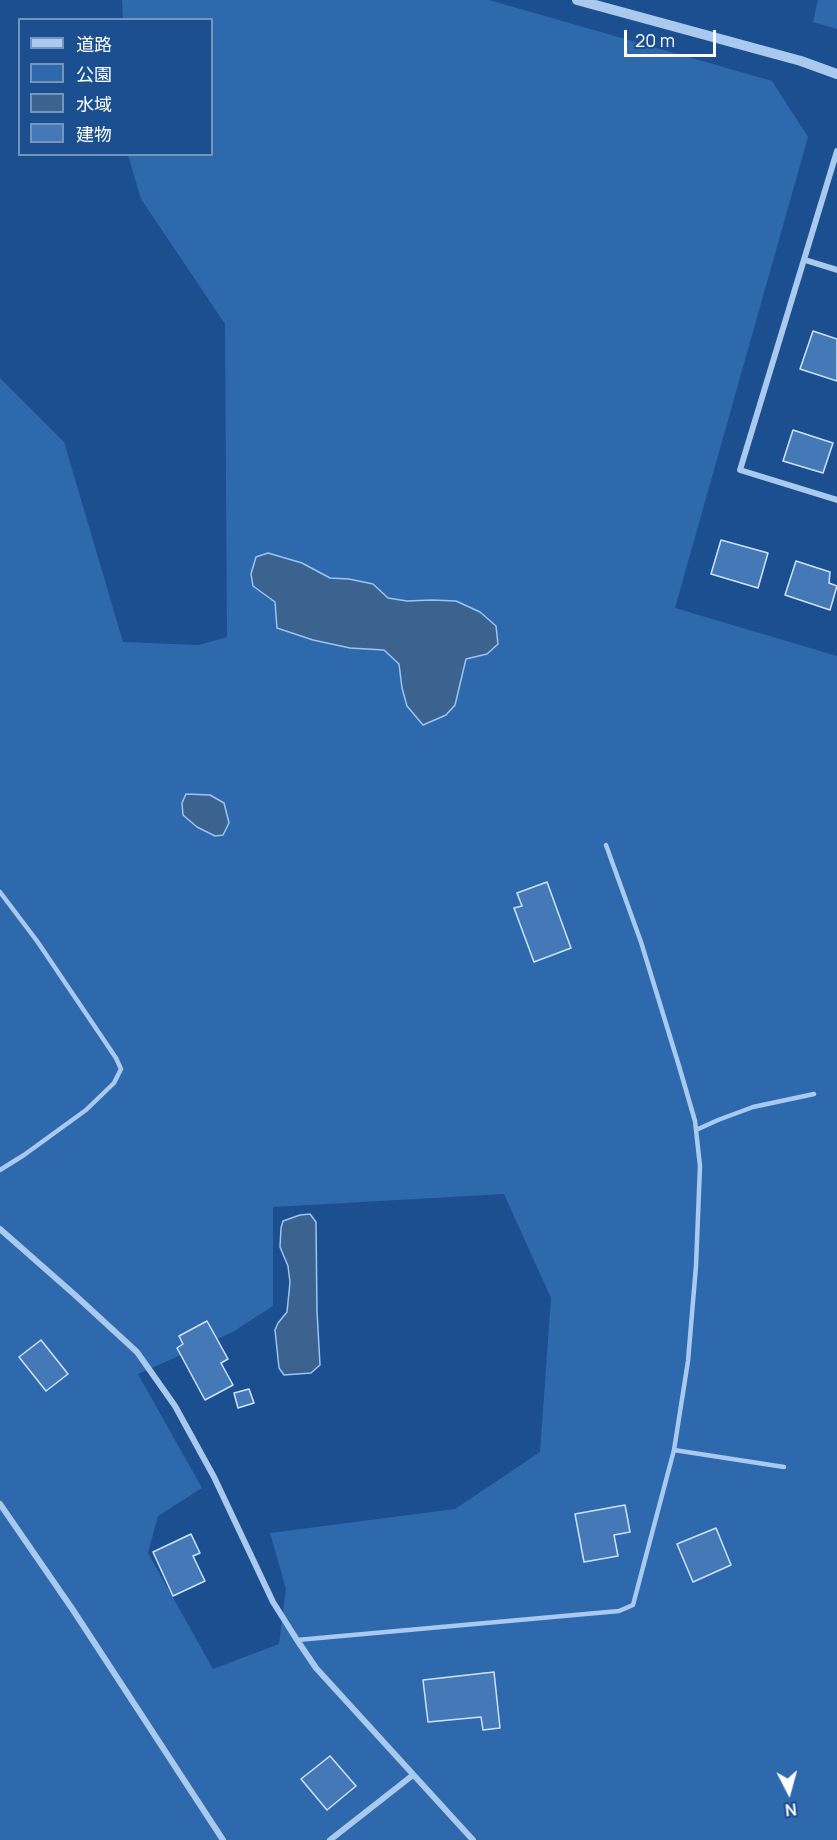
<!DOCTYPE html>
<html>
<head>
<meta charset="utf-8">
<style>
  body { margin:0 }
  #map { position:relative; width:837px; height:1840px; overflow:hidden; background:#1b4f8f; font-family:Manrope,"Noto Sans JP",sans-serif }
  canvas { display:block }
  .legend { position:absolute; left:18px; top:18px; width:195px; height:138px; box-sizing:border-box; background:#1b4f8f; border:2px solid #7695bc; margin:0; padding:8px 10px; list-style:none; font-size:18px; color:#fff }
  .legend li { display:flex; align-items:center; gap:12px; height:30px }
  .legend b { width:30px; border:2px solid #7695bc }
  .north { position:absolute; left:759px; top:1762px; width:60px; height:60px; -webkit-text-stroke:4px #1b4f8f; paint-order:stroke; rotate:174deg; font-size:16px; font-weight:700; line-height:24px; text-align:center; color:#fff }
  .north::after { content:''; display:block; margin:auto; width:21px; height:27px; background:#fff; clip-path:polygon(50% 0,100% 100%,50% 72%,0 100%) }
  .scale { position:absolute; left:624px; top:30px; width:92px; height:27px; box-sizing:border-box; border:3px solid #fff; border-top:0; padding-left:8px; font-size:18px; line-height:21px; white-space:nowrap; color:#fff; -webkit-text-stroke:4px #1b4f8f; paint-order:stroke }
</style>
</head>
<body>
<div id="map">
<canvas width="837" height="1840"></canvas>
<ul class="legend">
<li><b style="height:8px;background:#a9c9ee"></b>道路</li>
<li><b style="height:16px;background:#2e69ad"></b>公園</li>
<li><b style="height:16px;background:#3c6290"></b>水域</li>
<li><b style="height:16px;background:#4478b7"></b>建物</li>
</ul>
<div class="north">N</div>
<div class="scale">20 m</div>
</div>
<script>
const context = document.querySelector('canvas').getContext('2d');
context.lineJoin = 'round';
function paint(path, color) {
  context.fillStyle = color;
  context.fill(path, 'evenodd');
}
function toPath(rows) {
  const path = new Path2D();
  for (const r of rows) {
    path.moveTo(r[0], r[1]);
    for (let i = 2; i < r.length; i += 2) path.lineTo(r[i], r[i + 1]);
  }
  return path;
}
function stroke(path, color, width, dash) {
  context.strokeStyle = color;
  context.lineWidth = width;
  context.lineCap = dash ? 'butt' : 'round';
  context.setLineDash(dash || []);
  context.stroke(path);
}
paint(toPath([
  [122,0,489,0,772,81,808,137,675,608,837,656,837,1840,0,1840,0,378,64,442,123,642,199,645,227,637,225,324,141,199,128,155,212,154,212,20,123,19],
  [504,1194,551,1298,540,1452,455,1509,270,1533,286,1589,279,1644,213,1669,148,1553,158,1516,202,1488,138,1374,231,1333,273,1306,273,1207],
  [818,0,837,0,837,29,813,22]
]), '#2e69ad');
const water = toPath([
  [268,553,302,563,330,578,349,579,373,584,388,598,407,601,432,600,456,601,480,612,496,626,498,644,487,654,466,659,455,705,446,715,423,725,407,706,402,688,399,664,384,650,350,648,313,640,277,628,275,602,253,586,251,574,256,557,268,553],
  [186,794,210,795,224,803,229,823,223,835,215,836,197,827,183,815,182,803,186,794],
  [310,1214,316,1222,317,1311,320,1365,311,1373,284,1375,279,1368,275,1330,278,1323,287,1312,290,1282,288,1266,280,1247,281,1228,283,1221,300,1215,310,1214]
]);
paint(water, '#3c6290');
stroke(water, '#9cc4f0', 1.5);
const building = toPath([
  [813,331,837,339,837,381,800,369,813,331],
  [793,430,833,443,823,473,783,461,793,430],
  [721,540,768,553,758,588,711,574,721,540],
  [796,561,830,572,829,583,837,586,830,610,785,595,796,561],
  [547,882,571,948,534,962,514,908,522,906,517,893,547,882],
  [207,1321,228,1359,221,1363,233,1385,205,1400,177,1348,183,1344,179,1336,207,1321],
  [41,1340,68,1374,46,1391,19,1357,41,1340],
  [249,1389,254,1403,238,1408,234,1393,249,1389],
  [625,1505,630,1532,614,1535,618,1556,584,1562,575,1514,625,1505],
  [716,1528,731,1565,693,1582,677,1544,716,1528],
  [191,1534,200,1553,193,1556,205,1581,173,1596,153,1552,191,1534],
  [494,1672,500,1728,483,1730,481,1717,428,1722,423,1680,494,1672],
  [330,1756,356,1786,327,1810,301,1779,330,1756]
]);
paint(building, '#4478b7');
stroke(building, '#cfe3fa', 1.5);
stroke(toPath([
  [0,892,37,941,116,1058,121,1069,114,1083,86,1110,24,1155,0,1170],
  [696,1130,718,1120,753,1107,814,1094],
  [674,1450,784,1467],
  [297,1640,619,1611,633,1605,674,1450,688,1361,696,1266,700,1166,695,1121,679,1066,641,942,606,845]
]), '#a9c9ee', 4.5);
stroke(toPath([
  [837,151,740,470,837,500],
  [805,260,837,270],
  [0,1229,75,1295,137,1352,175,1406,214,1477,273,1602,297,1640,316,1668,473,1840],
  [0,1504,73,1610,223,1840],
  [330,1840,413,1775]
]), '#a9c9ee', 6);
stroke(toPath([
  [577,0,801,61,837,74]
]), '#a9c9ee', 10);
</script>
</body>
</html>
